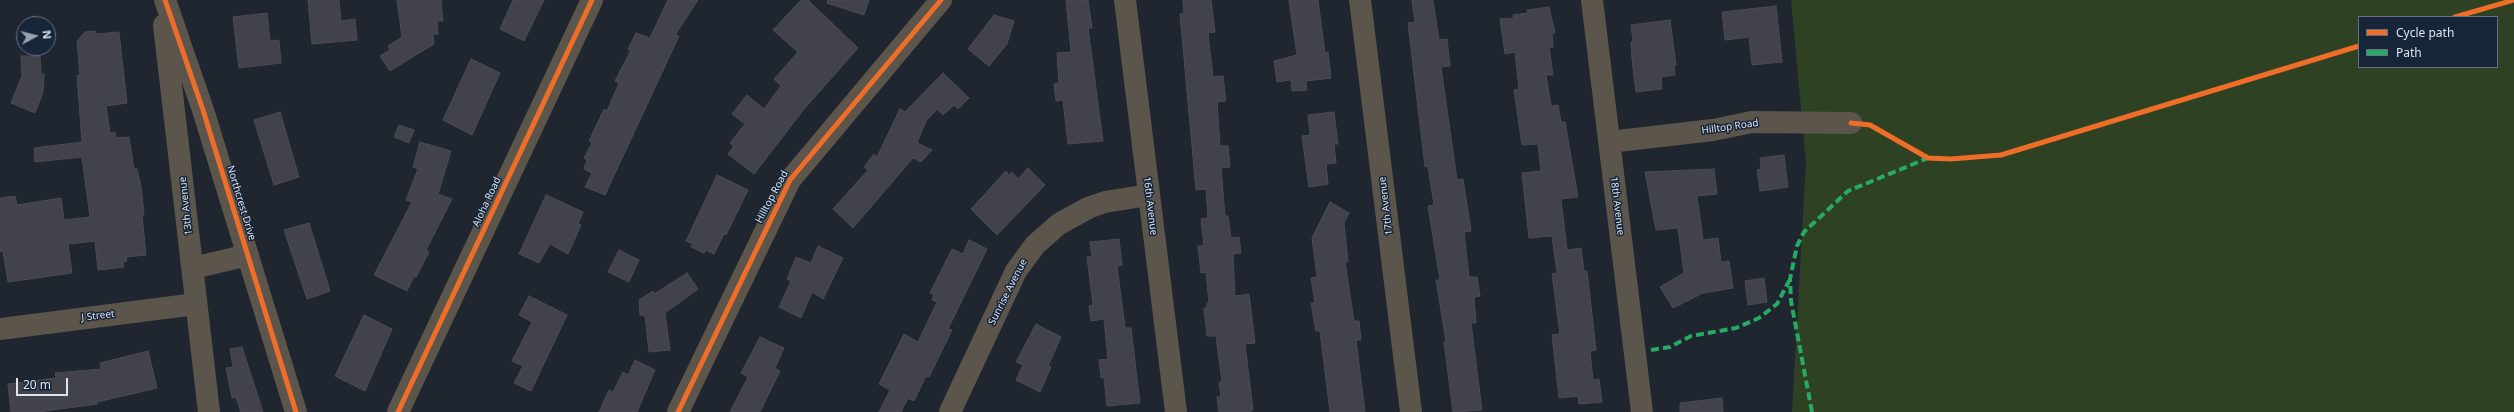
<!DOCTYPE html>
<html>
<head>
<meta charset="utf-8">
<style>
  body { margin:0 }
  #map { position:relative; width:2514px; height:412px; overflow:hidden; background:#1f2630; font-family:"Noto Sans",sans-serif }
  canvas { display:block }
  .legend { position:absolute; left:2358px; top:16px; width:140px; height:52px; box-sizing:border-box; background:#172538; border:1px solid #657182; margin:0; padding:5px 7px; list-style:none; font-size:12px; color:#dae3f0 }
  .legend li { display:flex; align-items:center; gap:8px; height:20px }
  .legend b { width:20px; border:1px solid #657182 }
  .north { position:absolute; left:16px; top:16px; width:40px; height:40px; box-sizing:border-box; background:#172538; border:1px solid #657182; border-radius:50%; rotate:83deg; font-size:11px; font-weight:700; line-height:16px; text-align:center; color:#dae3f0 }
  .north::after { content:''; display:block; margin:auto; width:14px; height:18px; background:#99a1ad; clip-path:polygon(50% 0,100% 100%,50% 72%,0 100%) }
  .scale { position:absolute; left:16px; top:378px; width:52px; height:18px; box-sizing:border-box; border:2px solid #dae3f0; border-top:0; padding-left:5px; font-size:12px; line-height:14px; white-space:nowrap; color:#dae3f0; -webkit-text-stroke:3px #172538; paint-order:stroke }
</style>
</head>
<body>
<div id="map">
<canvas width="2514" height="412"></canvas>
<ul class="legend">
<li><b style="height:5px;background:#ee6e29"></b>Cycle path</li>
<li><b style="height:5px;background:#26ab63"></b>Path</li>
</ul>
<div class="north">N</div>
<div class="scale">20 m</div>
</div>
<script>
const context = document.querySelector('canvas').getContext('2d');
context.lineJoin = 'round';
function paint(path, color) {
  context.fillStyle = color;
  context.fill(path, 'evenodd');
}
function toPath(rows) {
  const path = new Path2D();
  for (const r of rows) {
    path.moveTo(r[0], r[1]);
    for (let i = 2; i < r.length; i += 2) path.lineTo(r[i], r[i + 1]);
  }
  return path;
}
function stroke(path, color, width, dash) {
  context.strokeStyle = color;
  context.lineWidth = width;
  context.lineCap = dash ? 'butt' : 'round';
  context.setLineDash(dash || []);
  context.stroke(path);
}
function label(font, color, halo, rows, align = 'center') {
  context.font = font + ' "Noto Sans",sans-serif';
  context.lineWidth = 3;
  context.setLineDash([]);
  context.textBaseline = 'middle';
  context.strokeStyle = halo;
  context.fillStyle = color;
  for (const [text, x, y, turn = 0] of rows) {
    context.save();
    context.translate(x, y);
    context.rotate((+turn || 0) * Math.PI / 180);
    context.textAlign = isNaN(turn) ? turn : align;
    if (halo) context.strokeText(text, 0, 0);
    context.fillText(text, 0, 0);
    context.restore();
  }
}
paint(toPath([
  [1791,0,2514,0,2514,412,1792,412,1806,163],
  [2359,17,2497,17,2497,67,2359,67]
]), '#2e4123');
const building = toPath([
  [308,0,339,0,341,21,355,19,357,40,312,44,308,0],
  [397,0,441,0,443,21,437,21,438,34,433,34,434,44,390,71,380,56,390,50,388,46,402,37,397,0],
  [513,0,544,0,524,41,500,29,513,0],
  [668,0,698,0,675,35,679,36,605,195,585,187,592,173,584,169,587,160,584,158,592,143,589,141,604,109,607,111,619,83,615,81,631,50,628,49,636,33,650,38,668,0],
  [801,0,808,0,858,48,805,108,754,174,728,154,734,146,730,143,745,124,732,114,747,95,764,109,781,86,774,79,798,52,773,30,801,0],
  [828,0,869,0,864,15,827,3,828,0],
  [1066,0,1088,0,1092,28,1088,28,1103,141,1068,144,1063,100,1056,101,1054,84,1059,83,1057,53,1071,52,1066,0],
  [1183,0,1211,0,1215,32,1208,33,1213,77,1223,76,1226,101,1217,102,1220,146,1228,146,1230,167,1221,168,1225,216,1228,216,1231,238,1239,237,1241,253,1233,254,1235,296,1249,294,1255,343,1245,344,1253,410,1249,412,1219,412,1217,397,1221,397,1219,382,1222,382,1216,336,1207,336,1204,308,1207,308,1207,303,1209,303,1206,272,1201,273,1198,246,1204,246,1201,219,1208,218,1206,189,1196,190,1180,14,1184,13,1183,0],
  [1289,0,1318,0,1325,53,1328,52,1331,78,1306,81,1307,90,1292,91,1291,80,1277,82,1274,61,1297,55,1289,0],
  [1412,0,1433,0,1439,40,1447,39,1450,66,1441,67,1457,180,1463,179,1471,231,1464,232,1469,277,1477,277,1480,296,1474,297,1476,323,1471,323,1482,410,1453,412,1444,342,1446,341,1436,280,1440,280,1428,206,1434,205,1428,166,1425,167,1408,23,1415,22,1412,0],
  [1776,6,1782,62,1752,65,1749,37,1725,40,1722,12,1776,6],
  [1549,7,1555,33,1552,34,1553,47,1549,47,1553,75,1546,75,1551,106,1558,105,1561,122,1565,122,1578,197,1561,199,1567,250,1581,248,1584,271,1587,271,1596,350,1590,351,1593,380,1599,379,1602,402,1579,404,1578,396,1559,398,1552,335,1560,334,1552,274,1557,273,1552,236,1529,238,1522,173,1541,171,1538,144,1522,145,1514,90,1519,89,1515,52,1505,54,1500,19,1514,18,1513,15,1528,13,1527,10,1549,7],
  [267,13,270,41,279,40,281,63,239,68,233,17,267,13],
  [994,15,1014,21,1007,44,989,66,968,49,994,15],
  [1670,20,1676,65,1674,65,1675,75,1661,77,1662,89,1636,92,1632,59,1631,42,1633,41,1631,25,1670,20],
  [95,31,96,34,119,32,127,103,106,106,110,133,115,132,116,138,129,137,134,169,137,169,141,186,144,215,142,215,146,255,126,257,127,261,123,262,124,267,98,270,95,241,68,244,72,273,8,282,3,251,0,252,0,198,15,196,17,205,61,198,64,220,90,217,82,157,35,162,34,148,82,142,77,76,80,75,77,41,85,32,95,31],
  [21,56,40,56,41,74,44,74,43,92,35,113,11,103,22,76,21,56],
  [471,59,500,73,472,135,443,120,471,59],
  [943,73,969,98,958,109,954,105,943,115,937,109,926,121,917,143,932,150,921,162,913,158,853,228,833,209,868,170,864,167,874,154,877,157,900,109,905,112,943,73],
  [280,112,299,177,274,185,254,120,280,112],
  [1334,112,1338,144,1334,144,1336,163,1326,164,1328,184,1309,187,1302,136,1310,135,1308,115,1334,112],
  [399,125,414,130,409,143,394,137,399,125],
  [420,142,451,151,438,194,452,199,426,250,429,252,416,277,414,276,407,291,374,275,412,202,406,200,418,169,413,167,420,142],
  [1784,155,1788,187,1760,191,1757,170,1761,169,1760,158,1784,155],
  [1028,168,1045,185,997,235,971,209,1006,171,1009,175,1012,172,1018,179,1028,168],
  [1714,169,1717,194,1697,196,1703,240,1718,238,1721,262,1729,261,1733,288,1703,293,1673,308,1660,287,1684,273,1678,228,1656,230,1645,172,1714,169],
  [717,175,748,190,726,235,724,234,714,254,706,250,704,253,691,247,693,244,686,241,717,175],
  [546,195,583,212,578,224,581,225,568,254,550,244,539,263,519,254,546,195],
  [1330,202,1349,213,1344,223,1348,262,1345,262,1354,321,1359,321,1361,340,1356,340,1365,412,1330,412,1320,331,1316,331,1311,303,1315,303,1311,278,1317,277,1312,238,1330,202],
  [309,223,330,291,307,299,284,230,309,223],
  [1119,239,1122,265,1117,266,1125,328,1131,328,1140,403,1107,406,1104,377,1101,378,1099,360,1108,359,1104,319,1091,321,1089,306,1093,305,1087,257,1092,257,1090,242,1119,239],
  [969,240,987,249,948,329,952,330,929,377,926,376,914,401,908,398,901,412,879,412,890,390,879,384,904,334,918,342,937,302,932,300,934,295,930,293,952,249,963,254,969,240],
  [818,246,843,258,823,299,812,292,801,318,779,307,791,281,787,279,796,257,811,263,818,246],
  [619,250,639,260,629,282,608,272,619,250],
  [687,273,698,289,665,313,670,350,649,352,645,316,640,315,639,300,653,291,654,294,687,273],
  [1764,278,1767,302,1748,305,1745,281,1764,278],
  [529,296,567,315,531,391,514,383,523,366,512,361,532,322,519,315,529,296],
  [364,315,392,329,365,391,335,376,364,315],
  [1036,324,1061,337,1048,366,1051,367,1040,392,1016,380,1023,365,1016,362,1036,324],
  [760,337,784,348,775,368,780,371,760,412,730,412,748,377,741,373,760,337],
  [242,347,263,412,241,412,236,397,232,398,226,368,233,367,230,349,242,347],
  [148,351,157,388,97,402,97,404,38,412,11,412,8,384,56,378,55,373,101,369,100,363,148,351],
  [635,360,655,370,637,412,599,412,609,390,613,392,623,372,628,375,635,360],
  [1722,398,1723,412,1680,412,1680,403,1722,398]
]);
paint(building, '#41424a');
stroke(building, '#4c4b53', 1);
stroke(toPath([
  [165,0,203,110,296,412],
  [1125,0,1176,412],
  [1360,0,1411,412],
  [1592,0,1642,412],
  [164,25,209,412],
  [1609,142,1713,130,1752,122,1851,123],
  [193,268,248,255],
  [0,329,196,304],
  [398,412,592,0],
  [678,412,790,180,941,0],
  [950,412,1016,271,1035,245,1059,224,1088,208,1105,202,1148,195]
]), '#5b554c', 22);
stroke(toPath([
  [1651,350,1670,347,1691,336,1736,328,1759,318,1777,304,1789,281],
  [1812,412,1791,301,1790,279,1797,246,1804,232,1848,191,1928,158]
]), '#26ab63', 4, [8, 4]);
stroke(toPath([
  [165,0,203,110,296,412],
  [2455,17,2514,0],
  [1851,123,1870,125,1928,158,1951,159,2001,155,2359,46],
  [398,412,592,0],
  [678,412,790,180,941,0]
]), '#ee6e29', 5);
label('10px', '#dae3f0', '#172538', [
  ["Hilltop Road",1730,127,-8],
  ["Hilltop Road",772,197,-62],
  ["Aloha Road",487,202,-65],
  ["Northcrest Drive",241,203,73],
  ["13th Avenue",186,206,-96],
  ["16th Avenue",1150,206,83],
  ["17th Avenue",1386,206,-97],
  ["18th Avenue",1617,206,83],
  ["Sunrise Avenue",1008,292,-63],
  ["J Street",98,316,-7]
]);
</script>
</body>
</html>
